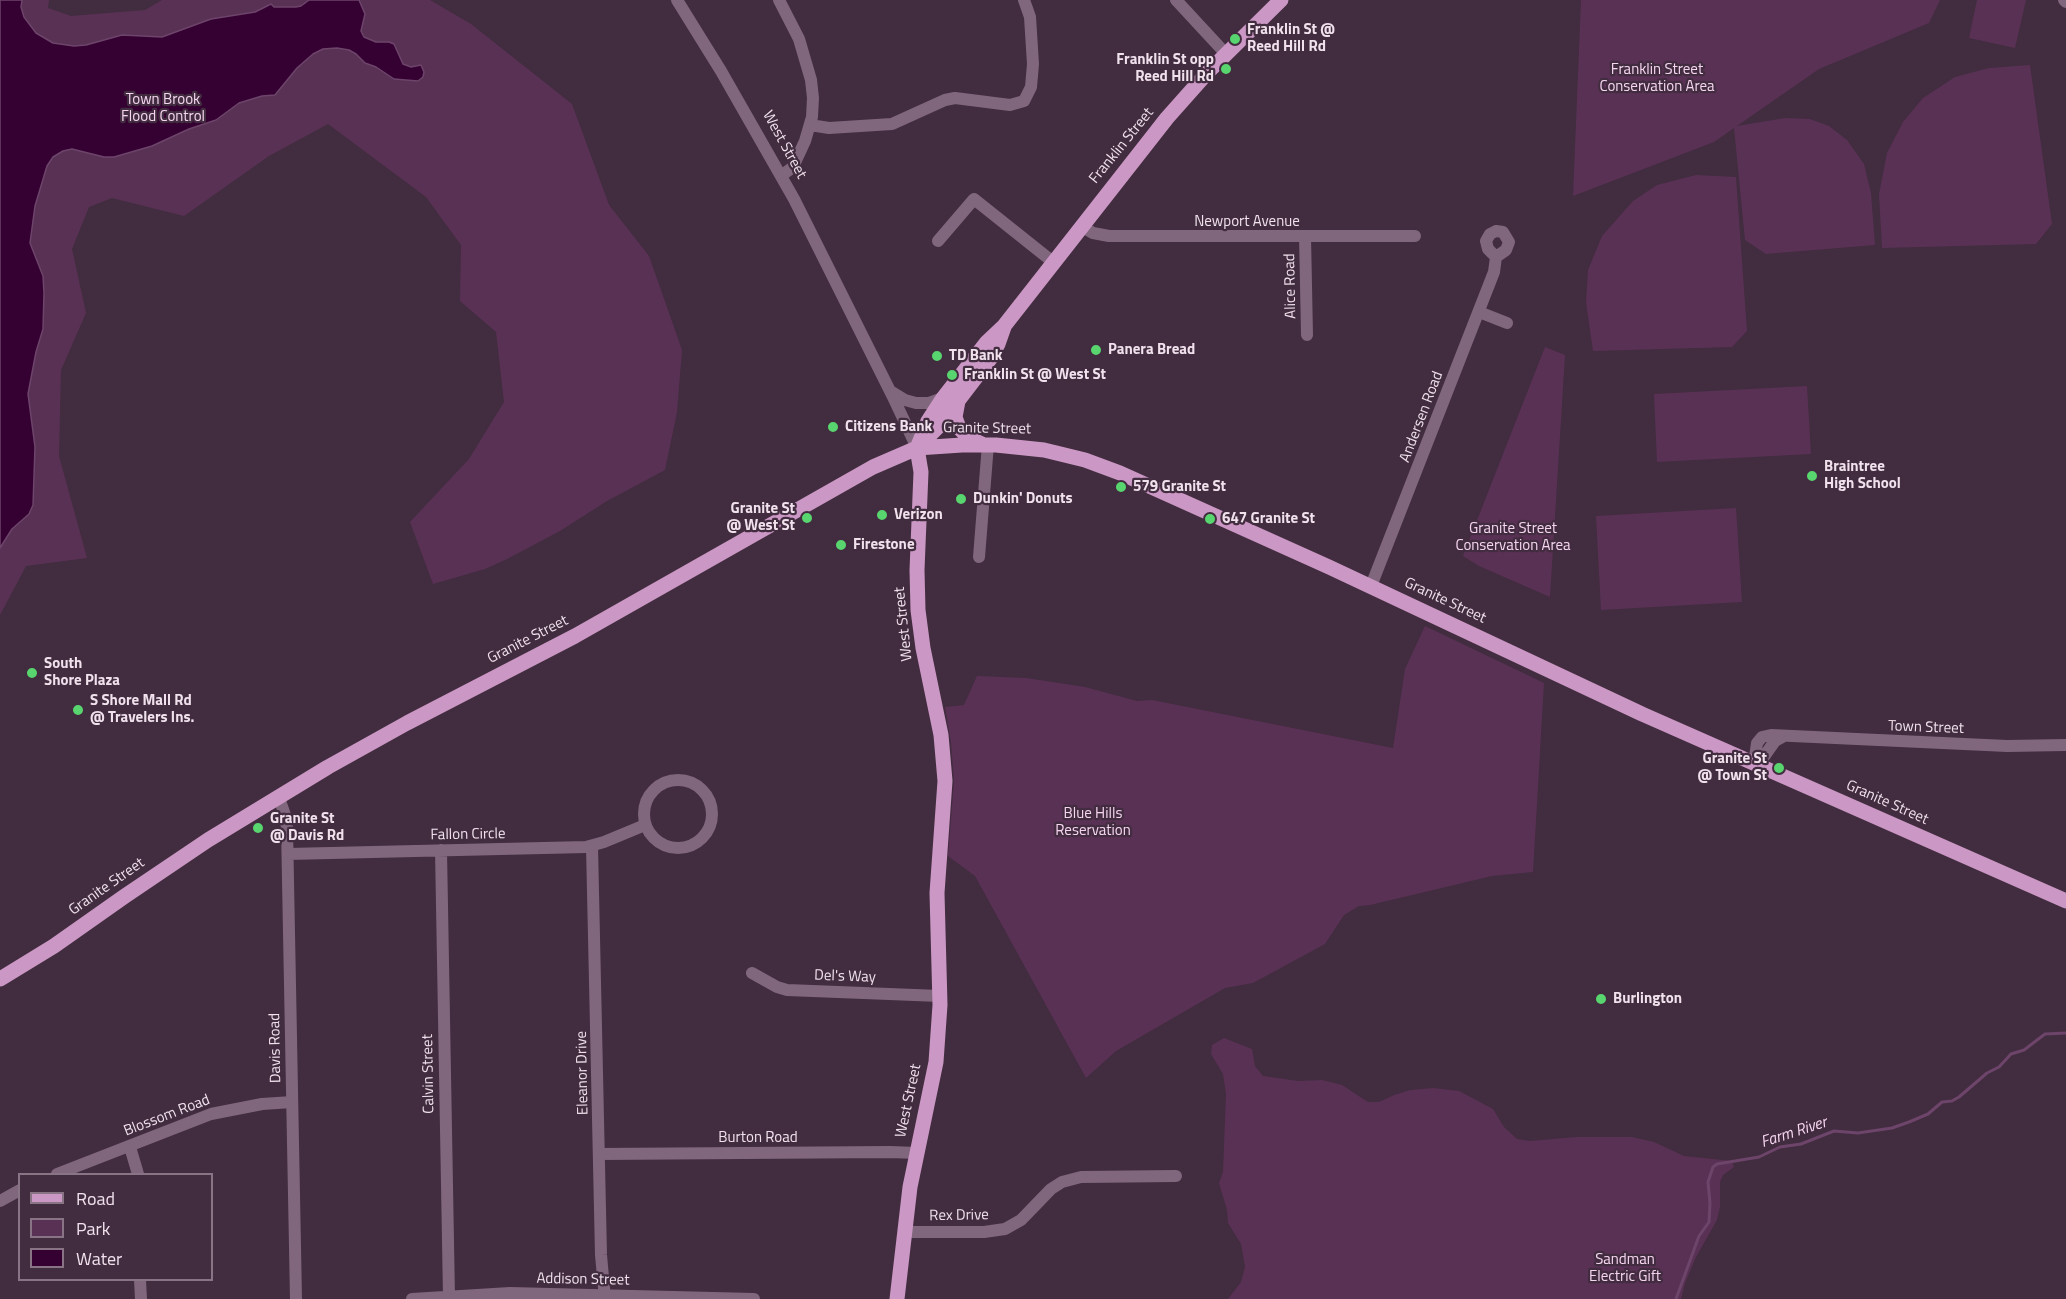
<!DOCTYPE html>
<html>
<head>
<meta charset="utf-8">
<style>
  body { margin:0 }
  #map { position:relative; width:2066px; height:1299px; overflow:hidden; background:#422c3f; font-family:"Titillium Web",sans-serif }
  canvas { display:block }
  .legend { position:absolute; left:18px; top:1173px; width:195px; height:108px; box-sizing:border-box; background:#422c3f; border:2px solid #887485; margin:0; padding:8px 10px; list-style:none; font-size:18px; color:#f0e1ed }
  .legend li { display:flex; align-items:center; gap:12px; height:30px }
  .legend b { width:30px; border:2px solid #887485 }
</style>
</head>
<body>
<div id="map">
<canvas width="2066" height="1299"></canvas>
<ul class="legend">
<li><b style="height:8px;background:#cb97c4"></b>Road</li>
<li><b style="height:16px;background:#593155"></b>Park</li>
<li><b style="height:16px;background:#350132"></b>Water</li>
</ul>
</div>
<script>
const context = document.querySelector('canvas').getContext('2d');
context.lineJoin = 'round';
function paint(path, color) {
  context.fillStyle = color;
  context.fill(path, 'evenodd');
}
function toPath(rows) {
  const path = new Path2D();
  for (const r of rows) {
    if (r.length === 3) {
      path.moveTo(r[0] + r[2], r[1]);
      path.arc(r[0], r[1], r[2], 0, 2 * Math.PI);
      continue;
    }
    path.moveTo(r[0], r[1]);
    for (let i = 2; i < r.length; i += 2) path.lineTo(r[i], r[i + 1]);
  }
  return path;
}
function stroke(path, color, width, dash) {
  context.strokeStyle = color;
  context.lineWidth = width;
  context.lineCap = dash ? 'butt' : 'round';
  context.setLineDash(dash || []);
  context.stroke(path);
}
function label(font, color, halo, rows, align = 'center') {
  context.font = font + ' "Titillium Web",sans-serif';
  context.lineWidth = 4.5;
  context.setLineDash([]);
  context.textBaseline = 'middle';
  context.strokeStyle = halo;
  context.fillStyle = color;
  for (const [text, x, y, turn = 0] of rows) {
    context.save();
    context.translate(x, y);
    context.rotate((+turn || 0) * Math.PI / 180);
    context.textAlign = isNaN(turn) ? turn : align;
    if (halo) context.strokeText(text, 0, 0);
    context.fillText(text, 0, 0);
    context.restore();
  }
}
paint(toPath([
  [0,0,49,0,48,8,71,16,145,10,162,0,430,0,471,24,572,104,609,205,649,256,682,350,677,412,665,470,607,501,560,531,507,559,485,569,433,584,410,522,469,459,504,402,496,332,460,301,461,245,426,197,328,124,269,156,184,216,112,198,89,207,72,249,86,313,61,370,59,456,87,558,26,566,0,615],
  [1581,0,1940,0,1929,23,1819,69,1737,126,1785,118,1810,119,1829,126,1847,140,1864,164,1871,193,1875,245,1766,254,1745,240,1734,128,1714,142,1573,196],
  [1977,0,2026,0,2015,48,1969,38],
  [2030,65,2052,224,2036,244,1882,248,1879,194,1887,153,1903,122,1923,98,1955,77,1989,68],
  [1696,175,1736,177,1747,331,1732,347,1593,351,1586,302,1588,270,1602,236,1633,201,1657,185],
  [1545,347,1565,355,1550,597,1479,566,1463,556],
  [1807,386,1811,454,1657,462,1654,394],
  [1736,508,1742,602,1601,610,1596,516],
  [1425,626,1544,683,1533,872,1492,876,1370,905,1359,906,1344,915,1325,944,1253,983,1225,988,1116,1051,1086,1078,975,876,948,856,954,781,951,743,945,707,964,705,977,676,1026,678,1085,687,1137,701,1152,700,1393,748,1405,669],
  [1224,1038,1252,1049,1255,1066,1263,1076,1298,1081,1322,1080,1342,1085,1368,1102,1379,1102,1394,1095,1410,1090,1433,1088,1459,1091,1493,1109,1504,1127,1517,1139,1530,1141,1576,1137,1632,1137,1654,1142,1684,1156,1732,1161,1734,1167,1723,1175,1720,1182,1720,1207,1717,1220,1696,1257,1685,1283,1681,1299,1228,1299,1241,1282,1245,1267,1241,1244,1228,1223,1227,1210,1219,1183,1223,1172,1226,1094,1223,1074,1211,1054,1212,1045]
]), '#593155');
const water = toPath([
  [0,0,22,0,21,7,24,17,36,33,53,43,74,46,86,45,122,35,162,37,211,19,255,12,271,4,274,7,296,7,301,6,309,0,359,0,365,14,361,31,364,37,376,42,389,42,394,44,403,64,411,67,421,65,424,72,423,77,418,81,394,79,376,67,365,63,356,54,349,50,337,48,323,49,313,54,297,68,275,95,262,96,239,103,216,120,189,129,152,146,114,157,104,157,72,149,63,151,53,157,47,166,35,206,30,243,43,276,44,293,43,329,36,352,28,394,35,447,33,505,29,514,12,529,0,548,0,0]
]);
paint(water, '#350132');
stroke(water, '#6d446a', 1.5);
stroke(toPath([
  [1676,1299,1699,1236,1709,1222,1710,1203,1708,1182,1713,1167,1717,1164,1759,1157,1780,1147,1801,1144,1834,1131,1858,1133,1892,1128,1909,1122,1928,1114,1942,1102,1952,1101,1959,1097,1987,1073,1999,1067,2011,1054,2024,1050,2045,1034,2066,1033]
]), '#6d446a', 3);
stroke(toPath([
  [677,0,721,71,794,199,893,397,917,448],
  [779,0,799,39,811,80,813,98,812,117,805,141,793,167,781,176],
  [1176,0,1226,54],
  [2064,0,2066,2],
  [810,125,829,128,892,124,945,100,955,98,1010,105,1024,101,1031,87,1033,64,1030,17,1024,0],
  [1081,226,1093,233,1109,236,1415,236],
  [1496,231,1503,232,1509,242,1506,250,1496,257,1488,249,1486,241,1490,234,1496,231],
  [1305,236,1307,335],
  [938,241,974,199,1053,262],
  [1479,312,1507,323],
  [892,392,905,400,916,403,929,403,943,398],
  [979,557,988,444],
  [1371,586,1494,272,1496,257],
  [1754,764,1757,743,1762,737,1771,735,2007,746,2066,745],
  [1754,764,1763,758,1775,741,1784,736],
  [678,814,34],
  [279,798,285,815,287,828,296,1299],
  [592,846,601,1255,605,1299],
  [441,850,449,1297],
  [288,854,586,847,604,842,645,825],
  [752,973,777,987,787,990,940,996],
  [130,1147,138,1174],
  [599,1154,890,1152,917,1153],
  [57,1174,211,1114,262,1104,292,1102],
  [0,1201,20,1190],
  [905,1232,984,1232,1005,1229,1021,1220,1051,1189,1062,1182,1081,1177,1176,1176],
  [140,1280,141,1299],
  [412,1299,510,1293,754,1299]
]), '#81677d', 12);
stroke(toPath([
  [958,401,955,417,959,428,969,438,982,444],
  [921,444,938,427,990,359,998,344,1004,327],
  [917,448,928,421,943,398,986,343,1004,326,1167,118,1207,73,1281,0],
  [0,979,54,946,125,896,208,840,328,767,407,723,575,636,873,467,917,448,962,445,996,445,1044,450,1085,460,1120,473,1329,567,1642,714,2066,901],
  [897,1299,910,1187,936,1062,940,1005,937,893,945,781,941,735,923,648,918,610,917,570,921,472,917,448]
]), '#cb97c4', 15);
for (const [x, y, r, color] of [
  [1235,39,6,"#59d56f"],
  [1226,69,6,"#59d56f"],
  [1096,350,6,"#59d56f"],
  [937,356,6,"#59d56f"],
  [952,375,6,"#59d56f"],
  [833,427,6,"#59d56f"],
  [1812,476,6,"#59d56f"],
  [1121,487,6,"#59d56f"],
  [961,499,6,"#59d56f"],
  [882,515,6,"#59d56f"],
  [807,518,6,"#59d56f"],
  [1210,519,6,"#59d56f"],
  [841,545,6,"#59d56f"],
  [32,673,6,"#59d56f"],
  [78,710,6,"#59d56f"],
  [1779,768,6,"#59d56f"],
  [258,828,6,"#59d56f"],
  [1601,999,6,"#59d56f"]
]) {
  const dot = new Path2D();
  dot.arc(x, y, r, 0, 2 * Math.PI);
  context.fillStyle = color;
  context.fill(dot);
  stroke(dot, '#422c3f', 2);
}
label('bold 15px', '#f0e1ed', '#422c3f', [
  ["Franklin St @",1247,30],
  ["Reed Hill Rd",1247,47],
  ["Franklin St opp",1214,60,"right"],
  ["Reed Hill Rd",1214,77,"right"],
  ["Panera Bread",1108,350],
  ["TD Bank",949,356],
  ["Franklin St @ West St",964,375],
  ["Citizens Bank",845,427],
  ["Braintree",1824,467],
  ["High School",1824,484],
  ["579 Granite St",1133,487],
  ["Dunkin' Donuts",973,499],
  ["Granite St",795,509,"right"],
  ["@ West St",795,526,"right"],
  ["Verizon",894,515],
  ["647 Granite St",1222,519],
  ["Firestone",853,545],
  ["South",44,664],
  ["Shore Plaza",44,681],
  ["S Shore Mall Rd",90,701],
  ["@ Travelers Ins.",90,718],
  ["Granite St",1767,759,"right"],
  ["@ Town St",1767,776,"right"],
  ["Granite St",270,819],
  ["@ Davis Rd",270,836],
  ["Burlington",1613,999]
], 'left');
label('15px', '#f6d5f1', '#422c3f', [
  ["Franklin Street",1657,70],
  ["Conservation Area",1657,87],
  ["Town Brook",163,100],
  ["Flood Control",163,117],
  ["Granite Street",1513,529],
  ["Conservation Area",1513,546],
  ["Blue Hills",1093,814],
  ["Reservation",1093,831],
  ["Sandman",1625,1260],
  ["Electric Gift",1625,1277]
]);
label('15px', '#f0e1ed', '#422c3f', [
  ["West Street",784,145,61],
  ["Franklin Street",1122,146,-51],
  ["Newport Avenue",1247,222],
  ["Alice Road",1291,286,-91],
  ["Andersen Road",1422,417,-69],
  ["Granite Street",987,429,1],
  ["Granite Street",1445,601,25],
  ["West Street",904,624,-96],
  ["Granite Street",528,640,-27],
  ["Town Street",1926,728,2],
  ["Granite Street",1887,803,24],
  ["Fallon Circle",468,835,-1],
  ["Granite Street",107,887,-35],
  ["Del's Way",845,977,2],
  ["Davis Road",276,1048,-91],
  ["Eleanor Drive",583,1073,-91],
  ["Calvin Street",429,1074,-91],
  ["West Street",909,1101,-78],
  ["Blossom Road",167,1116,-21],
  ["Burton Road",758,1138],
  ["Rex Drive",959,1216,-1],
  ["Addison Street",583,1280,1]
]);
label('italic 16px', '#f7d6f2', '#422c3f', [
  ["Farm River",1794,1133,-18]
]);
</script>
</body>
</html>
